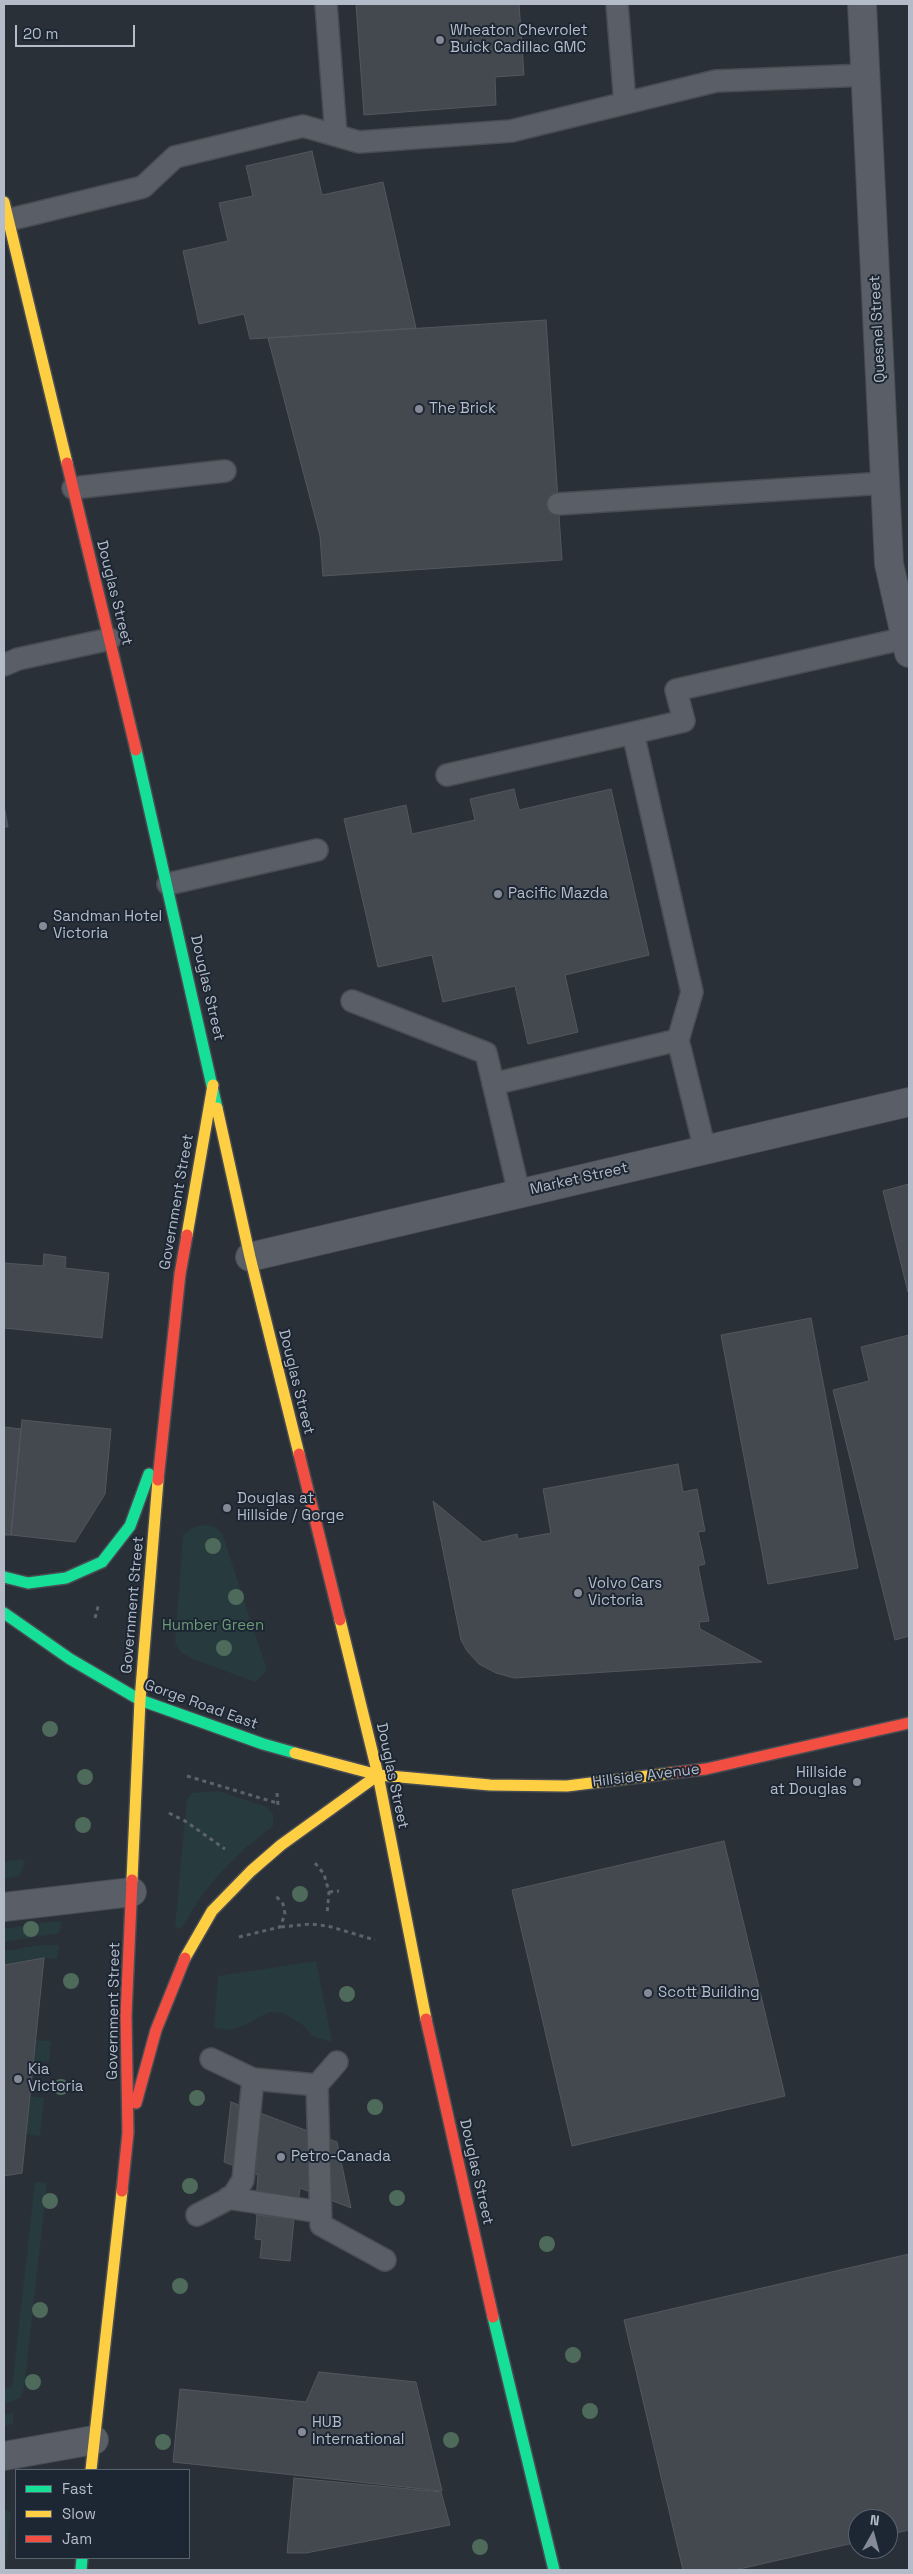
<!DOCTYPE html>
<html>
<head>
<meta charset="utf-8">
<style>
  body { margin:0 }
  #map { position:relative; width:913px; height:2574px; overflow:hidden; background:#2a3038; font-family:"Space Grotesk",sans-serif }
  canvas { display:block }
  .frame { position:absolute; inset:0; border:5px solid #b4bcc9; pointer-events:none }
  .legend { position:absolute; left:15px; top:2469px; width:175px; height:90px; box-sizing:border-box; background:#1d2633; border:1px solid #59626f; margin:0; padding:6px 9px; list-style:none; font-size:15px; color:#b4bcc9 }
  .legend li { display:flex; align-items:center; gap:10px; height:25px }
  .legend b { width:25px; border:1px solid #59626f }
  .north { position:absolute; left:848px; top:2509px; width:50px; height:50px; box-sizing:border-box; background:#1d2633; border:1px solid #59626f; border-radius:50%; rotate:7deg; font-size:14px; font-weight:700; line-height:20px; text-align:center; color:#b4bcc9 }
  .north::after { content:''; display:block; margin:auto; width:18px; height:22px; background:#848b96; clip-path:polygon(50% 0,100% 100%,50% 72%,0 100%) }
  .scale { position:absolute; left:15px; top:25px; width:120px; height:22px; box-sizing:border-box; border:2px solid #b4bcc9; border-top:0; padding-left:6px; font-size:15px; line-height:18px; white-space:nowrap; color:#b4bcc9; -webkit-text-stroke:4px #1d2633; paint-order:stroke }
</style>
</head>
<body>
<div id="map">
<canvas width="913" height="2574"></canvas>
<div class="frame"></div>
<ul class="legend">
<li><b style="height:6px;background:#16e098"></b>Fast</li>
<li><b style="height:6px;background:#ffcf43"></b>Slow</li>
<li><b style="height:6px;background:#f24e42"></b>Jam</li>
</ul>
<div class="north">N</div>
<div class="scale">20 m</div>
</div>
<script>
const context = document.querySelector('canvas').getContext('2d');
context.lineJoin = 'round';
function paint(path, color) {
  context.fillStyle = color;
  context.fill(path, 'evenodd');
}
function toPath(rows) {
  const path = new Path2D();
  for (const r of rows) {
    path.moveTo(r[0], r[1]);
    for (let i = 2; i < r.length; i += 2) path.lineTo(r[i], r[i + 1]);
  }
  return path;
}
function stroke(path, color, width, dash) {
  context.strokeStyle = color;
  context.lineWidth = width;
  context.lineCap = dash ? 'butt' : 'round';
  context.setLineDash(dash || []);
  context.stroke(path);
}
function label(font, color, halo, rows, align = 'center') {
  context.font = font + ' "Space Grotesk",sans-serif';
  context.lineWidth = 4;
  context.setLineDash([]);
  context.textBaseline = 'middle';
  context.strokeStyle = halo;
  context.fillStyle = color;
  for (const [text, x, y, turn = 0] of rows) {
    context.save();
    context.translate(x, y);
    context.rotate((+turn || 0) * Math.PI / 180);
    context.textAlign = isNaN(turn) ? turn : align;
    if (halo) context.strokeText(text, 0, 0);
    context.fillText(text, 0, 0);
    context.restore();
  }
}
paint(toPath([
  [203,1525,213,1526,222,1533,267,1670,255,1682,196,1660,182,1653,175,1644,183,1535,192,1528],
  [218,1791,267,1807,273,1814,273,1826,244,1849,219,1874,200,1898,181,1929,175,1927,187,1799,192,1793],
  [22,1859,25,1863,19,1876,4,1879,4,1862],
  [47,1922,62,1922,59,1933,4,1942,4,1929],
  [40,1945,59,1945,57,1959,44,1958,4,1965,4,1951],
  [316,1961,332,2042,314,2037,303,2025,283,2013,269,2012,245,2025,230,2030,214,2028,218,1976],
  [36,2040,51,2041,49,2062,34,2061],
  [30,2096,44,2098,40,2136,26,2134],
  [35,2182,47,2183,24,2389,20,2398,4,2404,4,2389,12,2387],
  [13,2413,13,2424,4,2426,4,2414],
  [4,2508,11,2513,5,2570,4,2570]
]), '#273a3e');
const building = toPath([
  [356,4,519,4,524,75,495,77,496,105,364,115,356,4],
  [312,151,322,195,383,182,416,328,250,339,244,314,199,324,183,251,228,241,219,203,253,196,246,166,312,151],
  [546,320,562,560,323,576,320,536,268,338,546,320],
  [514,789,519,810,611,789,649,955,565,975,578,1032,528,1044,515,986,443,1002,432,955,378,967,344,819,406,805,412,834,475,820,470,799,514,789],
  [4,805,8,827,4,827,4,805],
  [909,1184,909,1292,908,1292,883,1191,909,1184],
  [44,1254,66,1257,65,1268,109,1273,102,1338,4,1328,4,1263,43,1266,44,1254],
  [811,1318,858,1568,768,1584,721,1335,811,1318],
  [909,1335,909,1636,895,1640,833,1390,869,1381,861,1347,909,1335],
  [22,1420,111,1429,105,1494,75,1542,11,1535,22,1420],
  [4,1427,21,1429,11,1535,4,1535,4,1427],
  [678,1464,683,1492,697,1489,705,1531,698,1532,705,1564,698,1566,709,1621,699,1622,700,1629,762,1662,514,1678,496,1673,479,1664,467,1651,461,1640,433,1501,483,1542,517,1534,518,1539,551,1533,543,1489,678,1464],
  [724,1841,785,2096,572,2146,512,1890,724,1841],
  [44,1958,22,2173,4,2176,4,1965,44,1958],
  [231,2102,337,2142,351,2208,300,2188,296,2219,255,2214,258,2175,224,2162,231,2102],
  [257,2215,294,2219,290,2261,260,2258,262,2240,255,2239,257,2215],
  [909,2254,909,2530,888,2535,888,2519,858,2519,858,2542,735,2570,683,2570,624,2320,909,2254],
  [319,2372,416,2382,442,2491,173,2462,180,2389,306,2402,319,2372],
  [294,2478,441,2492,450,2525,306,2553,287,2553,294,2478]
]);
paint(building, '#444950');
stroke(building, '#52575f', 1);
const lane = toPath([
  [326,4,336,135],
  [617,4,625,103],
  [8,220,143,187,175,157,303,126,359,142,511,131,716,81,867,75],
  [73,488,225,471],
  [558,504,885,483],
  [4,665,18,659,110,639],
  [633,733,684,721,676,690,906,638],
  [447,775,633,733,692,992,678,1040,705,1150],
  [168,884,317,850],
  [352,1001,486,1053,519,1193],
  [493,1084,678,1040],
  [337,2062,317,2085,321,2225,385,2260],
  [253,2079,317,2085],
  [228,2198,320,2212],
  [197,2215,232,2197,243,2180,253,2079,211,2059]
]);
const street = toPath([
  [862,4,889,564,909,653],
  [250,1257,909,1102],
  [4,1907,132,1892],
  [4,2456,94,2440]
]);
const fast = toPath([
  [136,750,217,1108],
  [4,1577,28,1583,66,1578,102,1562,130,1526,149,1474],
  [4,1613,70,1659,140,1700,263,1744,295,1753],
  [493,2317,554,2570],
  [81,2570,82,2558]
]);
const slow = toPath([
  [4,202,67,463],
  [217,1108,250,1257,299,1454],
  [187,1235,213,1085],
  [340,1620,378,1775,426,2019],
  [295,1753,378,1775,490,1785,567,1786,671,1773],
  [132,1880,140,1700,158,1480],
  [185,1958,212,1911,251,1871,281,1845,378,1775],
  [91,2470,122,2191]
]);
const jam = toPath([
  [67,463,136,750],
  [299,1454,340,1620],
  [158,1480,180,1274,187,1235],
  [671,1773,706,1769,909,1723],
  [426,2019,493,2317],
  [136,2103,156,2030,185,1958],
  [122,2191,128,2133,126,2015,132,1880]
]);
stroke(lane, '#484c53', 24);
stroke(street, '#484c53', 30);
stroke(fast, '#484c53', 14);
stroke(slow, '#484c53', 14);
stroke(jam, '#484c53', 14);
stroke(toPath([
  [95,1618,99,1603],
  [187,1776,277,1803],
  [277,1793,278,1805],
  [169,1813,185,1821,225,1849],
  [315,1863,324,1874,329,1892,327,1914],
  [329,1892,339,1891],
  [281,1927,310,1924,328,1926,375,1940],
  [239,1937,280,1927,285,1914,283,1904,275,1895]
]), '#5d636a', 3, [4, 4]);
stroke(lane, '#5a5e66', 21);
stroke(street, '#5a5e66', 28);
stroke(fast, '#16e098', 11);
stroke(slow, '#ffcf43', 11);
stroke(jam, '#f24e42', 11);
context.fillStyle = '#4e6a5a';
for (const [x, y] of [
  [213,1546],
  [236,1597],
  [224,1648],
  [50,1729],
  [85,1777],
  [83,1825],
  [300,1894],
  [31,1929],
  [71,1981],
  [347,1994],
  [61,2087],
  [197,2098],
  [375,2107],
  [190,2186],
  [397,2198],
  [50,2201],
  [547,2244],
  [180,2286],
  [40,2310],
  [573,2355],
  [33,2382],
  [590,2411],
  [451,2440],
  [163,2442],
  [480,2547]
]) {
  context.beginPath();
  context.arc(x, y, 8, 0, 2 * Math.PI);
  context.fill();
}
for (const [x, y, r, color] of [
  [440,40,5,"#848b96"],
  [419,409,5,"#848b96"],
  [498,894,5,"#848b96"],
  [43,926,5,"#848b96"],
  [227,1508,5,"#848b96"],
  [578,1593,5,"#848b96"],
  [857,1782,5,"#848b96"],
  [648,1993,5,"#848b96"],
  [18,2079,5,"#848b96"],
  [281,2157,5,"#848b96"],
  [302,2432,5,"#848b96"]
]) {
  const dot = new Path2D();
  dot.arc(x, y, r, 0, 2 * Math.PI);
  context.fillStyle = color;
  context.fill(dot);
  stroke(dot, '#1d2633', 2);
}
label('15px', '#b4bcc9', '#1d2633', [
  ["Wheaton Chevrolet",450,31],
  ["Buick Cadillac GMC",450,48],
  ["The Brick",429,409],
  ["Pacific Mazda",508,894],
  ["Sandman Hotel",53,917],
  ["Victoria",53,934],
  ["Douglas at",237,1499],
  ["Hillside / Gorge",237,1516],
  ["Volvo Cars",588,1584],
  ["Victoria",588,1601],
  ["Hillside",847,1773,"right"],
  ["at Douglas",847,1790,"right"],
  ["Scott Building",658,1993],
  ["Kia",28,2070],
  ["Victoria",28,2087],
  ["Petro-Canada",291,2157],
  ["HUB",312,2423],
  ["International",312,2440]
], 'left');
label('15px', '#b4bcc9', '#1d2633', [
  ["Quesnel Street",878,329,-93],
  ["Douglas Street",114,593,76],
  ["Douglas Street",207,988,77],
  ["Market Street",579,1179,-13],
  ["Government Street",177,1202,-80],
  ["Douglas Street",296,1382,76],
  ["Government Street",133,1605,-85],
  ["Gorge Road East",201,1705,20],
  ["Douglas Street",392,1776,78],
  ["Hillside Avenue",646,1776,-7],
  ["Government Street",114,2011,-89],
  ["Douglas Street",476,2172,77]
]);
label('15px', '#6b9a76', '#1d2633', [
  ["Humber Green",213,1626]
]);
</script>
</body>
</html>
